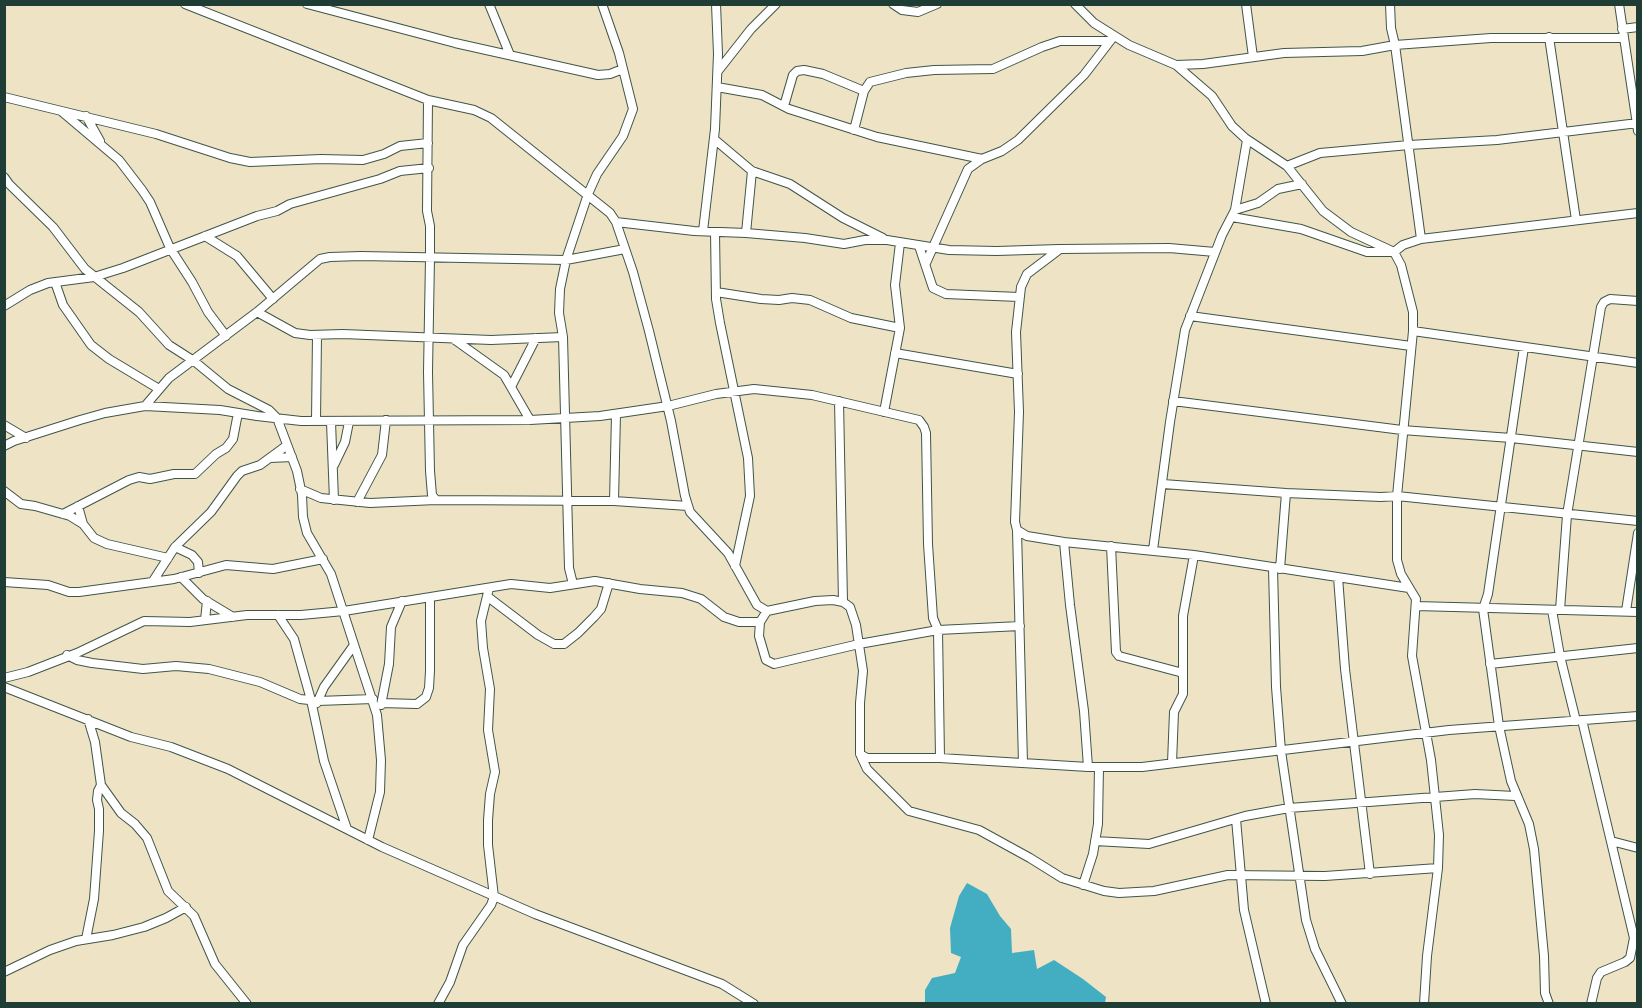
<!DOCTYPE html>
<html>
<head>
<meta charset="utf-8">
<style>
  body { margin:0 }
  #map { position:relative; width:1642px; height:1008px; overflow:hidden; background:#efe3c5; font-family:"Playpen Sans",sans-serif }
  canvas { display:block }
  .frame { position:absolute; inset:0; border:6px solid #1f3d34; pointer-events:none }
</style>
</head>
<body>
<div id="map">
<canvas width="1642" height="1008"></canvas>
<div class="frame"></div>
</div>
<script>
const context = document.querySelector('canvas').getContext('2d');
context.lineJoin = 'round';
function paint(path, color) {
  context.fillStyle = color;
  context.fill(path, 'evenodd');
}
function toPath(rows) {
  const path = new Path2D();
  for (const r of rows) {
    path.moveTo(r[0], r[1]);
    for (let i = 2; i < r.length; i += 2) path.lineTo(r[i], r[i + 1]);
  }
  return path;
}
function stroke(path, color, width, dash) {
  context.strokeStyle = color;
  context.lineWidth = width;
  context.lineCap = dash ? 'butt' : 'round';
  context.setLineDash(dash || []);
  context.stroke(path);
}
paint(toPath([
  [967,883,987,894,1000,916,1011,929,1012,953,1034,950,1037,969,1054,960,1083,979,1106,997,1105,1003,925,1003,925,990,932,978,955,973,961,957,951,953,950,928,959,896]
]), '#43adc1');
const street = toPath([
  [185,4,428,100,474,110,491,118,610,213,616,222,633,272,649,331,671,421,685,496,690,512,728,553,757,605,767,611,815,601,833,600,843,602,850,607,856,625,863,671,860,703,860,754,867,769,909,811,979,830,1030,858,1062,878,1104,891,1119,893,1154,891,1228,875,1325,876,1438,868],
  [307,4,455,43,598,75,610,74,623,69],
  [489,4,510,55],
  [893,4,902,10,918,12,937,4],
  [1075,4,1094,23,1129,45,1176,65,1212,96,1232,126,1245,138,1287,166,1323,211,1351,232,1394,252,1401,265,1413,312,1413,331,1397,496,1397,560,1401,574,1416,599,1412,656,1431,760,1439,835,1438,868,1427,956,1424,1004],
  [1246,4,1253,57],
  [1390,4,1391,28,1395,45,1421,239],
  [1619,4,1638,131],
  [1622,29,1638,27],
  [1549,37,1576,220],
  [1176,65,1203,64,1284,53,1362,51,1395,45,1491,38,1623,38],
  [718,71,751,29,776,4],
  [717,87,762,95,789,109,877,137,982,159],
  [4,97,156,134,230,158,250,162,321,159,363,160,384,154,400,146,428,143],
  [428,100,427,211,430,226,430,258,428,372,430,471,432,495,436,500],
  [784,106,793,75,797,71,804,70,823,74,864,91],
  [61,111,119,160,142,190,150,202,170,248,192,282,208,312,226,336],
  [86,116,100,141],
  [854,130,864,91,870,82,906,73,934,70,993,69,1042,47,1060,41,1110,41],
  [714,139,752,171,790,184,843,218,883,238],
  [1287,166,1320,153,1409,145,1497,140,1638,123],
  [4,177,9,184,53,227,85,269,139,312,169,345,194,361,228,389,269,410,277,418,297,471,302,495,303,517,307,533,331,574,377,715,381,760,380,792,368,840],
  [1235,210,1258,203,1278,189,1302,184],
  [1232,217,1301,229,1367,252,1394,252,1403,245,1421,239,1638,213],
  [616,222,694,231,746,233,805,238,844,244,865,240,887,240,949,250,997,251,1059,249],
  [703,231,715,129,718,54,716,4],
  [715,232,716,299,720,323,748,458,750,496,735,566],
  [746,233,752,171],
  [205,236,237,256,273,299],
  [919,246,933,288,946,294,1019,297],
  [926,263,968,169,982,159,1002,151,1018,140,1084,75,1114,36],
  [55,282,63,305,91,345,109,359,159,389],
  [716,292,761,299,779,300,792,298,810,300,851,318,900,328],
  [4,306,30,290,48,283,94,277,123,268,257,216,277,211,290,204,380,179,400,171,429,168],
  [257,312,295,333,310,335,343,334,491,340,563,337],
  [1190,316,1411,346],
  [1413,331,1638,363],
  [455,340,504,375,530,420],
  [1524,347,1488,594,1483,609,1499,726,1511,781,1529,824,1534,849,1544,956,1545,993,1549,1004],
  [895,353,1018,374],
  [511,387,536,338],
  [839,401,843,602],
  [1173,401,1402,430,1511,438,1638,452],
  [145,406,169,378,257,312,320,259,330,257,361,256,566,260,625,249],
  [884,412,900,328,895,285,900,243],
  [316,421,317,335],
  [331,422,334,500],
  [4,425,26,438],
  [4,446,14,441,80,420,105,413,145,406,220,410,257,416,301,421,530,420,600,416,668,406,716,394,754,389,812,395,919,420,924,427,926,433,928,544,933,618,938,630,940,758],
  [270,458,292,457],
  [334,465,345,442,349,422],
  [1163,484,1286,493,1381,497,1397,496,1638,521],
  [300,489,321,498,370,503,436,500,614,501,688,506],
  [4,491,21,504,35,506,70,516,83,524,94,538,107,544,168,558],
  [614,501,616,414],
  [357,502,382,455,386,420],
  [78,506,83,524],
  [63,514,129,480,139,477,150,479,174,474,195,474,216,454,226,448,233,439,238,413],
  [1017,530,1027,536,1064,542,1194,555,1409,588],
  [1064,542,1070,605,1084,711,1088,767],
  [1111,546,1116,652,1119,656,1183,673],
  [175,547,192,555,198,562,199,573],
  [1153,550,1170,422,1185,330,1222,235,1235,210,1247,140],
  [1273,568,1276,687,1281,751,1306,920,1315,949,1342,1004],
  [1280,569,1286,493],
  [181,577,203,599,233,617],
  [1338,577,1345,669,1370,874],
  [153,581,175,547,211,512,237,476,242,471,260,465,286,446],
  [4,582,48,585,69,592,79,592,174,579,226,565,273,569,323,559],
  [573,584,569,568,563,337,559,313,560,289,566,260,588,194,597,174,623,136,633,109,619,53,602,4],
  [488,597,538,635,554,644,564,644,578,633,594,617,601,609,609,583],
  [1416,606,1638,612],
  [1552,610,1560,656,1576,721],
  [1560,610,1567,515,1601,307,1604,302,1610,299,1638,301],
  [767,611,760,622,759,636,766,660,774,664,859,644,938,630,1020,626],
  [1626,611,1638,533],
  [278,615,294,639,311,700,324,761,347,829],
  [205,620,207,601],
  [67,655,77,660,92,663,143,669,176,666,209,669,260,682,300,699,318,701,373,699],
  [1490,664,1638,648],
  [4,678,28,672,77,653,144,621,190,622,247,615,301,615,344,611,511,584,550,588,595,581,640,589,682,593,701,599,724,617,739,622,760,622],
  [4,687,131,737,171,747,228,769,382,847,535,914,722,984,754,1004],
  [317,703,324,687,354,645],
  [382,703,417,704,426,697,429,688,430,671,430,597],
  [381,705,389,664,391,627,402,601],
  [88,719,95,742,101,785,121,813,135,824,147,838,168,891,194,916,215,964,247,1004],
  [1582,720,1634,938,1630,958,1625,962,1601,972,1597,978,1591,1004],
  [860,754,867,758,940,758,1088,767,1142,767,1449,730,1638,716],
  [1023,763,1017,530,1015,522,1019,412,1016,332,1021,287,1027,274,1060,249,1169,248,1215,252],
  [1172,763,1174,712,1183,694,1183,616,1194,555],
  [1236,819,1244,910,1266,1004],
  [1095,841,1149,844,1245,816,1289,808,1475,794,1515,796],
  [1611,841,1638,848],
  [1083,885,1093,854,1098,824,1099,767],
  [86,939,94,899,99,831,99,809,97,800,98,791,101,785],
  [4,972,50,950,76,941,113,935,144,927,166,918,186,907],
  [438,1004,450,982,463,945,491,905,494,897,488,845,488,820,490,794,495,772,488,730,490,689,483,648,481,621,489,588]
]);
stroke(street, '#3e564a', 10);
stroke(street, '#fff', 8);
</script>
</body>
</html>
